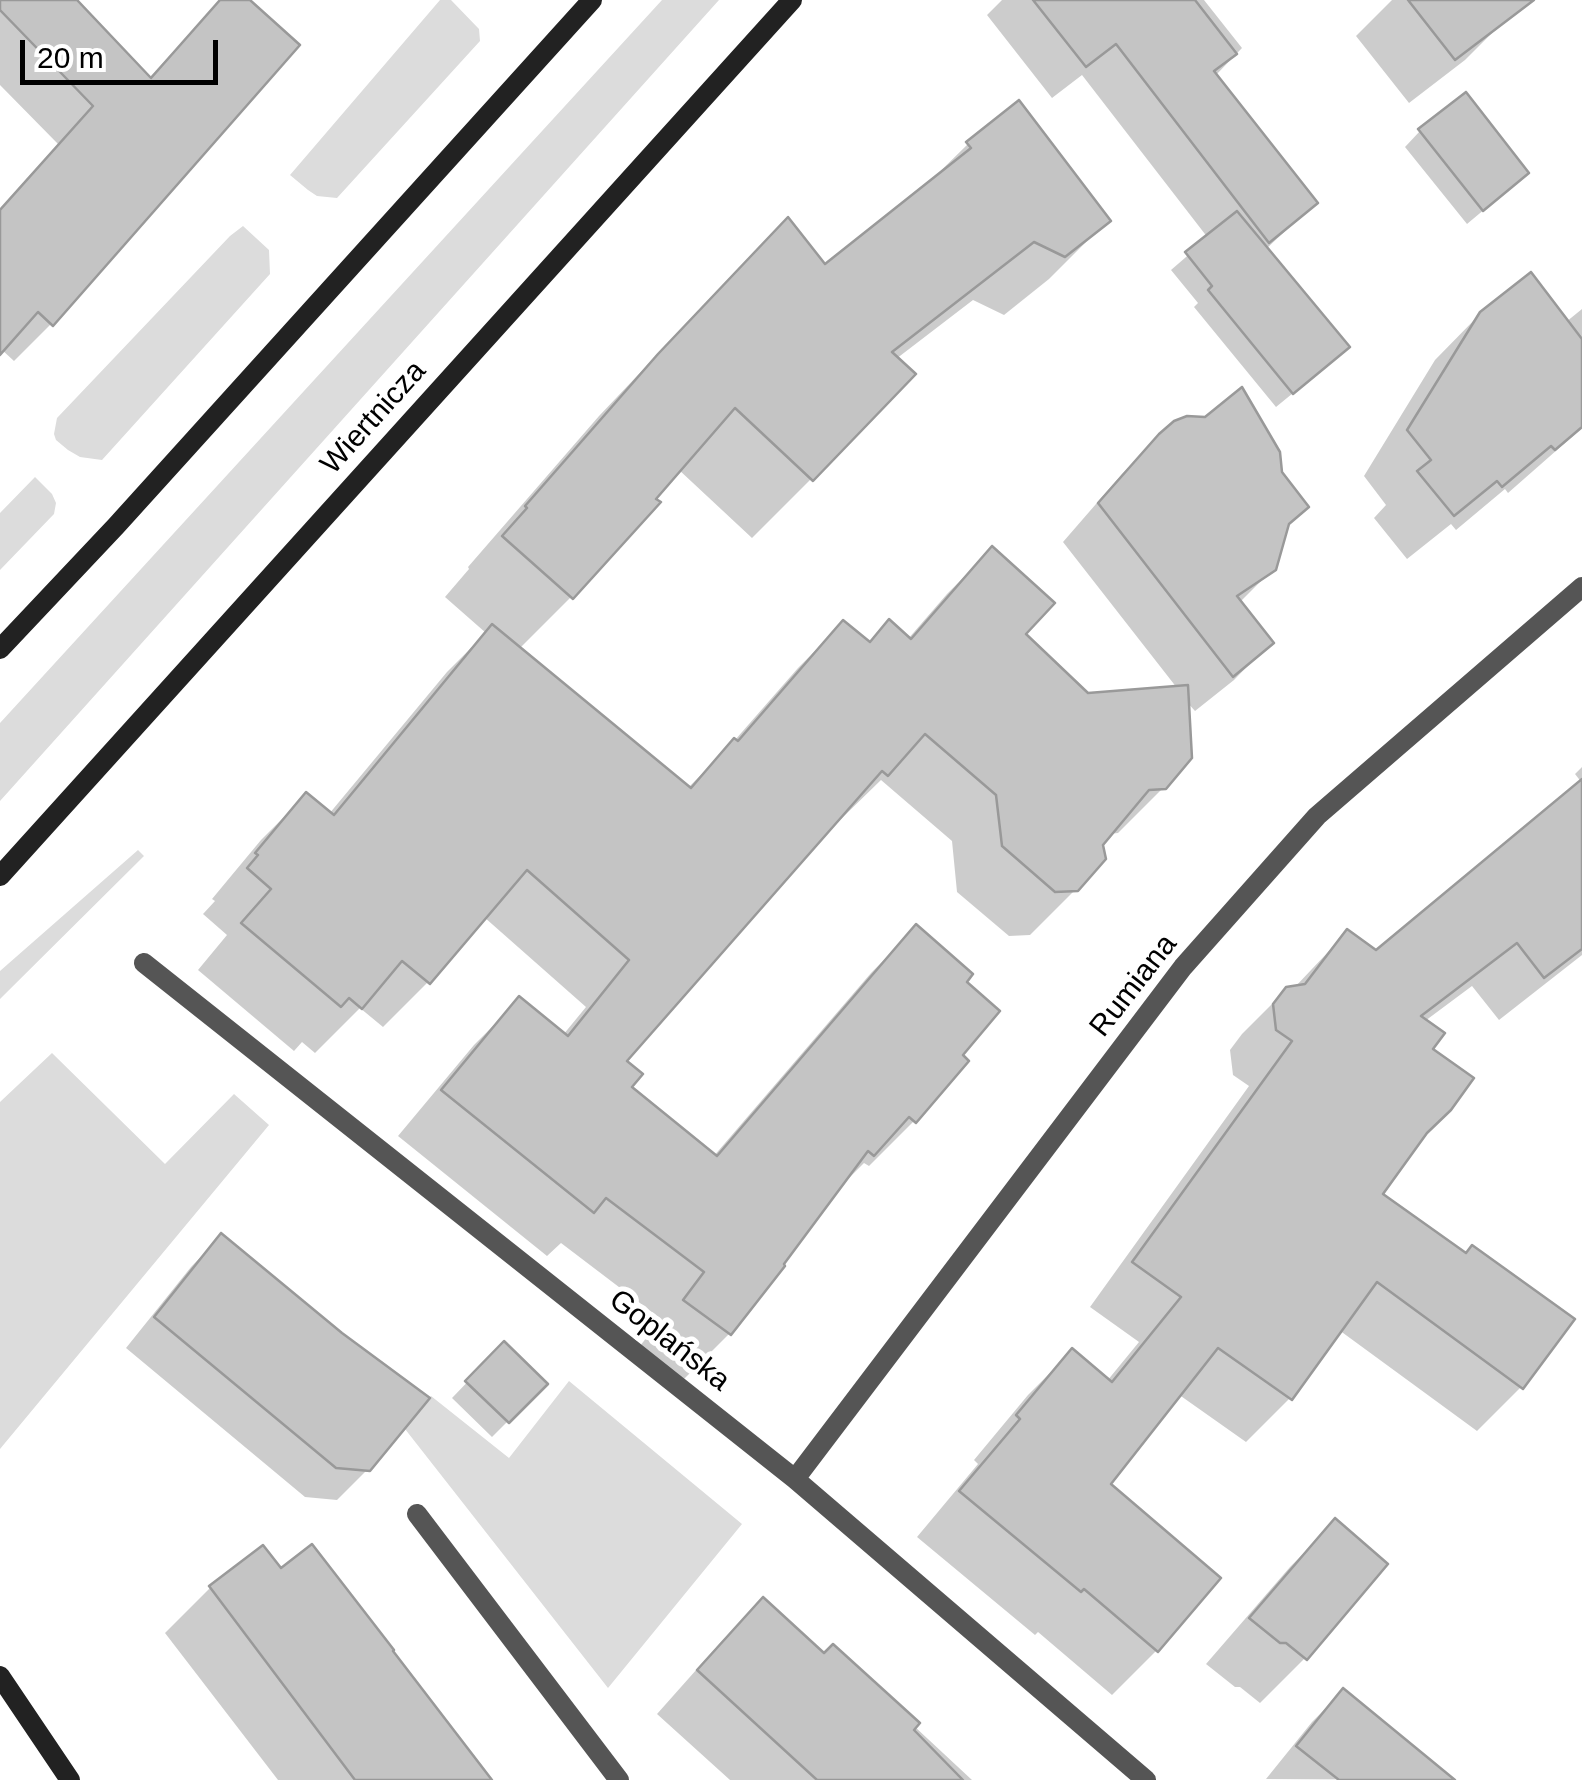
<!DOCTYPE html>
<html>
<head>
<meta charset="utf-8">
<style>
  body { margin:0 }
  #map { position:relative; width:1582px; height:1780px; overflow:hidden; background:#fff; font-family:Arial,sans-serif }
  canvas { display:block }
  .scale { position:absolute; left:20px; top:40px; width:198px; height:45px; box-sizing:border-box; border:5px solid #000; border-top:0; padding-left:12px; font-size:30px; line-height:35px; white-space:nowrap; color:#000; -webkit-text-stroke:8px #fff; paint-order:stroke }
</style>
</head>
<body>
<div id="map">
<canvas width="1582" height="1780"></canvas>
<div class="scale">20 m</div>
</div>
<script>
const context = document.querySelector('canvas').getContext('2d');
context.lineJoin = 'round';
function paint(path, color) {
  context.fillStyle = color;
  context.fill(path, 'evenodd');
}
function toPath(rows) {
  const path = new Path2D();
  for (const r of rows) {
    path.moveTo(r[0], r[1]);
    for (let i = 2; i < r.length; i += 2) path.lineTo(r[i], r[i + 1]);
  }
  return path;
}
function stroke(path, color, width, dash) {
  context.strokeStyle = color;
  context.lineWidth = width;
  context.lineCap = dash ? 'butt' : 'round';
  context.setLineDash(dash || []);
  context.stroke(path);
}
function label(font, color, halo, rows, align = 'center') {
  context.font = font + ' Arial,sans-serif';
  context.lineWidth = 10;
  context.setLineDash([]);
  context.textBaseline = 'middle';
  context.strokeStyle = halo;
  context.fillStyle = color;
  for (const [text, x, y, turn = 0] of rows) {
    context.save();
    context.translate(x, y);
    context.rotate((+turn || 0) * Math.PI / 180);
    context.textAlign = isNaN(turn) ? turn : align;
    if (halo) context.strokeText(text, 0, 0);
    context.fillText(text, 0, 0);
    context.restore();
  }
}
paint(toPath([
  [440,0,451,0,479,29,480,41,337,198,317,196,308,190,290,175],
  [662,0,719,0,0,801,0,723],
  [243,226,269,250,270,274,102,460,80,457,68,450,56,440,54,434,57,418,230,236],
  [35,477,52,494,56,503,54,514,0,570,0,513],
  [138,850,144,856,0,999,0,971],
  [52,1053,165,1164,234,1094,269,1125,0,1449,0,1102],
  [569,1381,742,1524,608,1688,405,1429,431,1396,509,1458]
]), '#dcdcdc');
paint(toPath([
  [0,0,73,0,148,79,221,0,247,0,51,324,14,361,1,349,0,351,0,209,58,144,0,85],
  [1002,0,1204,0,1242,48,1215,76,1315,203,1266,249,1331,362,1276,407,1194,307,1198,303,1171,270,1208,238,1082,75,1052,98,987,15],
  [1392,0,1498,0,1510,15,1465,60,1409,103,1356,36],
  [1420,131,1510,188,1467,224,1405,147],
  [968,144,1108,220,1049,279,1004,315,973,300,896,359,811,479,752,538,678,469,652,499,657,503,571,597,519,649,688,788,735,740,798,668,843,623,868,644,908,639,947,594,992,549,1023,634,1087,695,1177,688,1063,542,1122,474,1161,435,1286,527,1273,569,1239,603,1270,643,1234,680,1195,711,1186,701,1164,787,1118,833,1109,834,1076,889,1030,935,1009,936,957,892,952,841,881,780,841,819,838,817,623,1062,628,1088,713,1157,871,973,916,928,964,982,959,1055,914,1121,869,1166,864,1163,832,1195,782,1266,729,1334,684,1379,640,1346,661,1319,561,1243,547,1256,398,1136,474,1045,519,1000,563,1035,586,1007,484,917,428,982,383,1027,360,1008,315,1053,302,1042,294,1051,198,970,227,935,203,914,215,901,212,899,261,840,306,795,329,814,447,672,486,633,445,597,469,569,468,567,599,416,729,279,787,220,825,268,916,195],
  [1582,309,1582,428,1508,493,1505,489,1456,530,1451,524,1407,559,1374,518,1386,505,1364,476,1435,360,1481,313,1566,322],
  [1582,767,1582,783,1575,774],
  [1582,783,1582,955,1499,1020,1472,986,1425,1021,1430,1049,1421,1137,1380,1195,1521,1387,1477,1431,1339,1330,1290,1398,1246,1442,1178,1394,1107,1484,1217,1579,1156,1651,1112,1695,1038,1632,1035,1635,917,1537,978,1464,974,1460,1028,1395,1072,1351,1107,1381,1139,1342,1090,1307,1249,1086,1233,1075,1230,1050,1242,1034,1287,989,1294,988,1347,932,1376,953],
  [221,1236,368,1469,337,1500,305,1497,126,1348,191,1267],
  [504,1344,545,1384,492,1437,452,1398],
  [1335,1522,1305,1658,1260,1703,1240,1687,1235,1687,1206,1664,1290,1567],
  [262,1549,280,1572,490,1780,278,1780,165,1633,210,1588],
  [763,1600,823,1656,914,1726,972,1780,730,1780,657,1714,721,1642],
  [1343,1691,1451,1780,1266,1779,1312,1722]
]), '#0003');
const building = toPath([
  [0,0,77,0,151,78,220,0,250,0,300,45,53,326,38,312,0,355,0,210,93,106,0,10,0,0],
  [1033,0,1195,0,1237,54,1214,71,1318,203,1269,243,1116,44,1086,67,1033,0],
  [1408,0,1534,0,1455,60,1408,0],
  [1466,92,1529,173,1483,211,1418,129,1466,92],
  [1019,100,1111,221,1065,257,1034,242,892,352,916,374,813,481,735,408,656,499,661,502,573,599,502,536,527,508,525,506,658,354,788,217,825,264,971,148,966,142,1019,100],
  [1237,211,1350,347,1293,394,1208,290,1212,286,1185,252,1237,211],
  [1531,272,1582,339,1582,427,1555,450,1551,446,1502,487,1497,481,1454,516,1417,471,1431,460,1407,430,1480,312,1531,272],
  [1242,387,1280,452,1282,472,1309,507,1289,524,1276,570,1237,596,1274,643,1233,677,1098,503,1159,434,1174,421,1187,416,1205,417,1242,387],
  [992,546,1055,603,1026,634,1088,693,1188,685,1192,758,1166,789,1149,790,1103,845,1106,859,1078,891,1055,892,1002,846,996,795,925,734,888,776,882,771,627,1061,643,1074,632,1087,717,1156,916,924,973,974,967,982,1000,1011,963,1055,969,1061,916,1123,909,1117,874,1156,868,1151,784,1264,785,1266,731,1335,683,1300,704,1272,606,1198,594,1213,441,1090,519,996,568,1036,629,960,527,870,430,984,402,961,362,1009,349,998,341,1007,241,923,271,889,247,868,258,855,255,853,306,792,334,815,492,624,691,788,734,738,738,741,843,620,870,642,889,619,911,639,992,546],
  [1582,779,1582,949,1544,978,1517,943,1421,1016,1445,1033,1433,1049,1474,1078,1451,1110,1427,1133,1383,1194,1466,1253,1472,1245,1575,1319,1523,1389,1377,1282,1292,1400,1218,1348,1111,1484,1221,1578,1158,1652,1084,1589,1081,1592,959,1491,1020,1419,1016,1415,1072,1348,1112,1382,1181,1297,1132,1262,1292,1041,1276,1030,1273,1004,1286,987,1305,984,1347,929,1376,950,1582,779],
  [221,1233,342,1333,430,1398,370,1471,336,1468,154,1317,221,1233],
  [504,1341,548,1384,509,1423,465,1381,504,1341],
  [1335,1518,1388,1564,1307,1660,1286,1643,1280,1643,1249,1618,1335,1518],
  [312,1544,394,1650,393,1651,492,1780,355,1780,209,1586,263,1545,281,1568,312,1544],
  [763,1597,824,1653,833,1644,920,1723,914,1730,963,1780,817,1780,697,1670,763,1597],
  [1343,1688,1455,1780,1339,1780,1296,1746,1343,1688]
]);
paint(building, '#c4c4c4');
stroke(building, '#999', 2.5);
stroke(toPath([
  [144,963,795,1479,1146,1780],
  [795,1479,1183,967,1317,816,1582,587],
  [417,1514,619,1780]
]), '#555', 20);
stroke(toPath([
  [0,649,116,526,592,0],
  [0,876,792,0],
  [0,1676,70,1780]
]), '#222', 20);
label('30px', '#000', '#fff', [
  ["Wiertnicza",374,418,-48],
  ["Rumiana",1134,986,-52],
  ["Goplańska",669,1341,38]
]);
</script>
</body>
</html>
